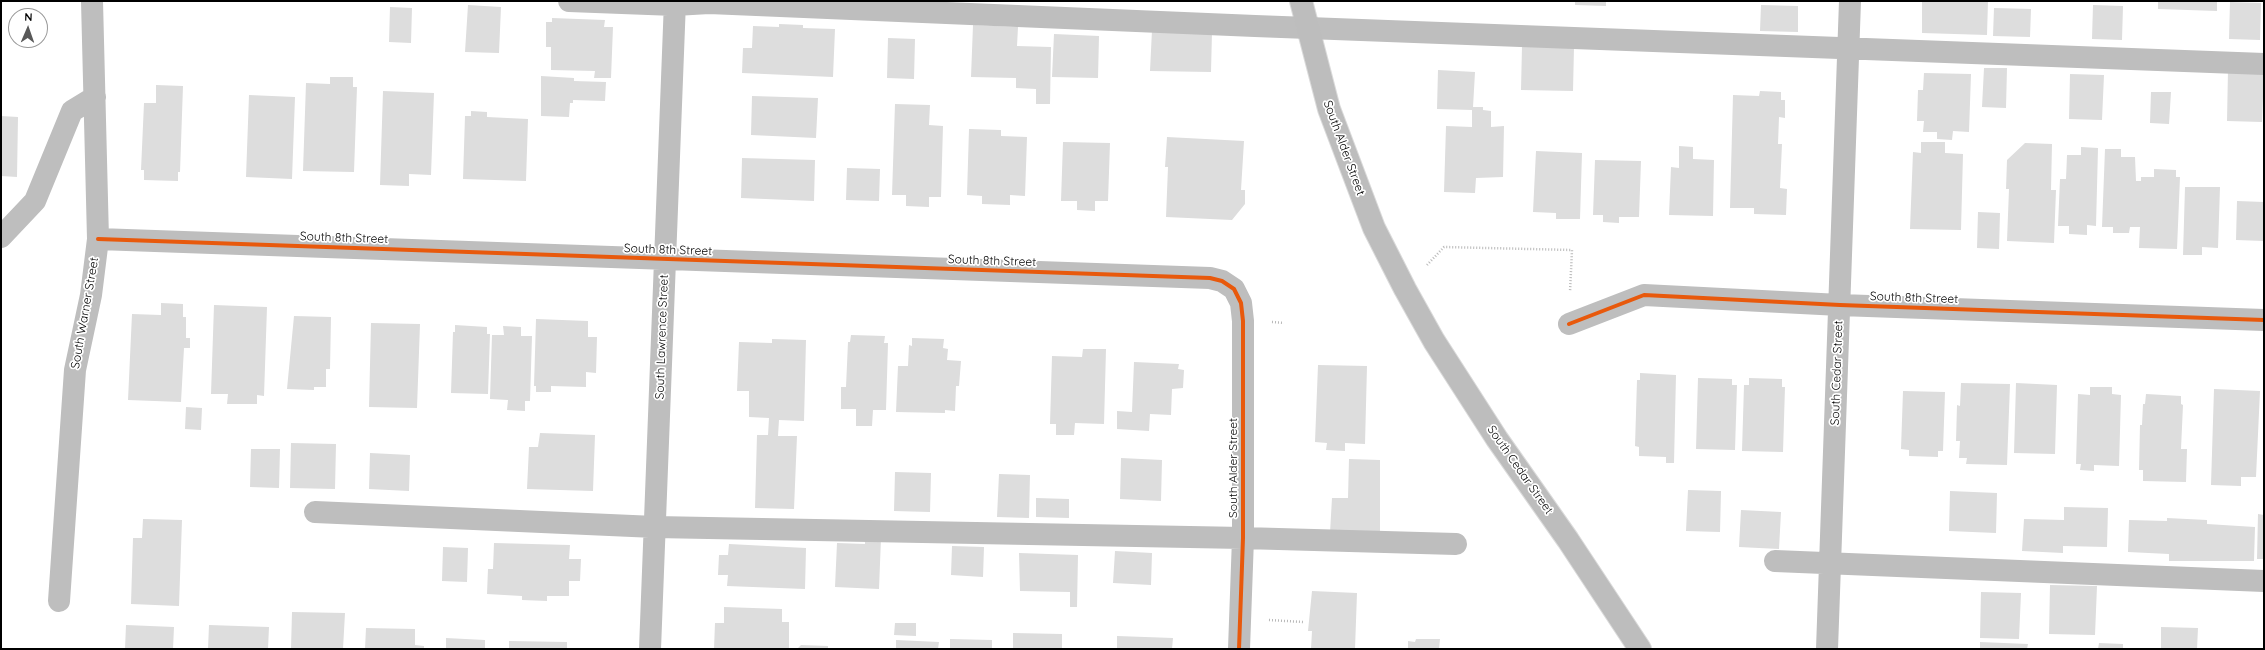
<!DOCTYPE html>
<html>
<head>
<meta charset="utf-8">
<style>
  body { margin:0 }
  #map { position:relative; width:2265px; height:650px; overflow:hidden; background:#fff; font-family:Quicksand,sans-serif }
  canvas { display:block }
  .frame { position:absolute; inset:0; border:2px solid #000; pointer-events:none }
  .north { position:absolute; left:8px; top:8px; width:40px; height:40px; box-sizing:border-box; background:#fff; border:1px solid #999; border-radius:50%; rotate:2deg; font-size:11px; font-weight:700; line-height:16px; text-align:center; color:#000 }
  .north::after { content:''; display:block; margin:auto; width:14px; height:18px; background:#595959; clip-path:polygon(50% 0,100% 100%,50% 72%,0 100%) }
</style>
</head>
<body>
<div id="map">
<canvas width="2265" height="650"></canvas>
<div class="frame"></div>
<div class="north">N</div>
</div>
<script>
const context = document.querySelector('canvas').getContext('2d');
context.lineJoin = 'round';
function paint(path, color) {
  context.fillStyle = color;
  context.fill(path, 'evenodd');
}
function toPath(rows) {
  const path = new Path2D();
  for (const r of rows) {
    path.moveTo(r[0], r[1]);
    for (let i = 2; i < r.length; i += 2) path.lineTo(r[i], r[i + 1]);
  }
  return path;
}
function stroke(path, color, width, dash) {
  context.strokeStyle = color;
  context.lineWidth = width;
  context.lineCap = dash ? 'butt' : 'round';
  context.setLineDash(dash || []);
  context.stroke(path);
}
function label(font, color, halo, rows, align = 'center') {
  context.font = font + ' Quicksand,sans-serif';
  context.lineWidth = 3.5;
  context.setLineDash([]);
  context.textBaseline = 'middle';
  context.strokeStyle = halo;
  context.fillStyle = color;
  for (const [text, x, y, turn = 0] of rows) {
    context.save();
    context.translate(x, y);
    context.rotate((+turn || 0) * Math.PI / 180);
    context.textAlign = isNaN(turn) ? turn : align;
    if (halo) context.strokeText(text, 0, 0);
    context.fillText(text, 0, 0);
    context.restore();
  }
}
paint(toPath([
  [1575,1,1606,1,1606,6,1575,5],
  [1922,1,1988,1,1987,35,1922,33],
  [2158,1,2217,1,2217,11,2158,9],
  [2230,2,2261,3,2260,40,2229,39],
  [468,5,501,7,499,53,465,52],
  [1761,5,1798,6,1798,32,1760,31],
  [2093,5,2123,6,2122,40,2092,39],
  [390,7,412,8,411,43,389,42],
  [1994,8,2031,9,2030,37,1993,36],
  [552,18,605,20,604,27,613,27,611,78,594,78,595,71,551,70,551,47,546,47,546,22,552,22],
  [779,24,803,25,803,28,835,29,833,77,742,73,743,48,752,48,753,26,779,27],
  [973,25,1018,27,1017,46,1051,47,1050,104,1036,104,1036,89,1016,88,1016,78,971,77],
  [1152,30,1212,32,1211,72,1150,71],
  [1054,34,1099,36,1098,78,1052,77],
  [888,38,915,39,914,79,887,78],
  [1522,46,1574,47,1573,91,1521,90],
  [1984,68,2007,68,2006,108,1982,107],
  [1438,70,1475,72,1473,107,1483,107,1483,110,1491,111,1491,127,1504,126,1503,177,1476,178,1475,193,1444,192,1446,126,1472,127,1472,110,1437,109],
  [2228,70,2264,71,2262,122,2227,121],
  [1924,73,1971,74,1969,132,1953,131,1952,140,1937,139,1937,132,1923,132,1924,121,1917,121,1918,90,1923,90],
  [2070,74,2104,75,2102,120,2069,119],
  [541,76,574,78,574,81,606,82,605,101,573,100,573,103,570,103,569,117,541,116],
  [330,77,353,77,353,87,357,87,354,172,303,171,306,83,330,84],
  [156,85,183,86,180,172,178,172,178,181,144,180,144,170,141,170,144,103,156,103],
  [383,91,434,93,431,175,409,174,409,186,380,185],
  [1760,91,1781,92,1781,100,1785,100,1785,118,1779,117,1778,144,1782,144,1780,188,1787,189,1786,215,1754,214,1754,208,1730,208,1733,95,1759,96],
  [2151,92,2171,92,2169,124,2150,123],
  [249,95,295,97,292,179,246,177],
  [752,96,818,98,816,138,751,135],
  [895,104,930,105,929,125,943,126,941,197,929,197,929,207,906,206,906,195,892,195],
  [471,111,487,112,487,117,528,119,526,181,463,179,465,116,471,116],
  [1,116,18,117,17,177,1,176],
  [969,129,1001,130,1001,136,1027,137,1025,196,1010,195,1010,205,982,204,982,196,967,195],
  [1167,137,1244,141,1241,190,1245,190,1245,204,1232,220,1166,217,1168,167,1165,167],
  [1063,142,1110,143,1108,201,1095,201,1095,211,1077,210,1077,201,1061,201],
  [1921,142,1945,142,1945,153,1963,154,1961,230,1910,229,1913,152,1921,153],
  [2025,143,2052,144,2051,190,2056,190,2054,243,2007,241,2009,189,2006,189,2007,160],
  [1679,146,1693,147,1693,159,1714,160,1713,216,1669,215,1671,167,1679,168],
  [2081,147,2098,148,2096,226,2087,225,2087,235,2069,234,2069,226,2058,226,2060,179,2066,179,2067,155,2081,155],
  [2105,149,2121,149,2121,157,2135,157,2136,181,2141,181,2141,177,2154,177,2154,169,2176,170,2176,177,2180,177,2177,249,2139,248,2140,227,2130,227,2129,233,2113,233,2113,227,2102,227],
  [1536,151,1582,153,1580,219,1556,219,1556,213,1533,212],
  [742,158,815,160,814,201,741,198],
  [1595,160,1641,161,1639,217,1619,217,1619,223,1603,222,1603,215,1593,215],
  [847,168,880,169,879,201,846,200],
  [2185,187,2220,187,2218,248,2202,247,2202,255,2183,255],
  [2237,201,2264,202,2264,241,2236,240],
  [1978,212,2000,213,1999,249,1977,248],
  [161,303,183,304,183,317,186,317,186,338,190,338,190,348,184,348,181,402,128,400,132,314,161,315],
  [214,305,267,307,264,396,257,395,257,404,227,404,228,394,211,394],
  [294,316,331,317,330,369,326,369,326,387,314,387,314,390,287,389],
  [536,319,588,321,588,337,597,337,596,373,586,372,586,387,551,386,551,392,536,392,536,386,534,386],
  [371,323,420,324,417,408,369,407],
  [455,325,487,327,487,334,490,334,488,394,451,393,453,332,455,332],
  [503,326,521,327,521,336,532,336,530,401,525,401,525,411,507,410,508,400,490,399,492,335,504,335],
  [851,335,885,336,884,343,888,343,886,410,873,410,872,426,856,426,856,409,841,409,841,387,846,387,848,342,850,342],
  [912,338,944,339,943,348,948,349,947,360,961,361,959,386,956,386,955,411,945,410,945,413,896,412,898,366,908,366,909,345,912,346],
  [772,339,806,340,804,421,779,420,778,436,797,436,794,509,755,508,757,435,768,435,769,418,749,417,749,391,737,391,739,342,772,343],
  [1083,349,1106,349,1104,424,1075,423,1074,435,1056,435,1056,424,1050,424,1052,356,1082,357],
  [1134,362,1179,364,1178,369,1184,370,1183,388,1172,389,1171,415,1150,414,1149,431,1117,429,1117,411,1132,412],
  [1318,365,1367,366,1365,444,1345,443,1345,451,1326,450,1327,443,1315,442],
  [1640,373,1676,375,1674,463,1666,463,1666,457,1639,456,1639,447,1635,446,1637,380,1640,380],
  [1698,378,1732,379,1732,385,1737,385,1735,450,1696,449],
  [1749,378,1782,379,1782,387,1785,387,1783,452,1742,451,1744,385,1749,385],
  [1961,383,2010,384,2007,465,1966,464,1967,458,1959,458,1960,441,1956,441,1957,405,1960,406],
  [2016,383,2057,385,2055,454,2014,453],
  [2090,387,2112,387,2112,394,2121,395,2119,466,2094,465,2094,471,2080,470,2081,464,2076,464,2078,394,2090,395],
  [2214,389,2260,391,2256,477,2241,477,2241,486,2211,485],
  [1903,391,1945,392,1943,451,1938,451,1938,457,1909,456,1909,450,1901,449],
  [2146,394,2181,396,2181,404,2183,405,2181,449,2187,449,2186,482,2143,481,2143,470,2139,470,2140,425,2142,425,2143,404,2145,404],
  [186,407,202,408,201,430,185,429],
  [540,433,595,435,593,491,527,489,529,447,538,447],
  [291,443,336,444,335,489,290,488],
  [251,449,280,449,279,488,250,487],
  [370,453,410,455,409,491,369,489],
  [1121,458,1162,460,1161,501,1120,499],
  [1349,459,1380,460,1380,535,1330,533,1332,498,1348,498],
  [895,472,931,473,930,512,894,511],
  [999,474,1030,475,1029,518,997,517],
  [1688,490,1721,491,1720,532,1686,531],
  [1950,491,1997,493,1996,533,1949,531],
  [1036,498,1069,499,1069,518,1036,517],
  [2064,507,2108,508,2107,547,2063,546,2063,553,2022,551,2024,519,2064,520],
  [1741,510,1781,512,1779,549,1739,547],
  [2258,514,2264,515,2264,559,2257,559],
  [2167,518,2207,520,2207,524,2255,527,2254,561,2169,561,2169,554,2128,552,2129,520,2167,521],
  [143,519,182,520,179,606,131,604,133,538,142,538],
  [865,537,881,538,879,589,835,587,837,543,865,544],
  [494,543,570,545,569,559,581,559,580,581,569,581,569,596,547,596,547,601,522,600,522,596,487,594,488,569,493,569],
  [729,544,806,548,805,589,727,586,728,575,718,575,719,555,728,555],
  [952,546,984,547,983,577,951,575],
  [443,547,468,548,467,582,442,581],
  [1115,551,1152,553,1151,585,1113,583],
  [1019,553,1078,555,1077,607,1070,607,1070,592,1020,591],
  [2050,585,2097,586,2095,635,2049,634],
  [1312,591,1357,593,1355,649,1311,649,1312,631,1308,631],
  [1981,592,2021,593,2019,639,1980,638],
  [724,607,782,609,782,622,789,622,789,649,714,649,715,623,724,623],
  [292,612,345,613,343,649,291,649],
  [895,623,916,623,916,636,894,635],
  [126,625,174,627,173,649,125,649],
  [209,625,269,627,268,649,208,649],
  [2161,627,2198,628,2197,649,2161,649],
  [366,628,415,629,415,645,424,646,424,649,365,649],
  [1013,633,1062,634,1062,649,1013,649],
  [1117,636,1173,638,1172,649,1117,649],
  [446,638,485,640,485,649,446,649],
  [950,639,992,640,992,649,950,649],
  [1416,639,1440,639,1439,649,1408,649,1408,641,1415,642],
  [896,640,939,642,938,649,896,649],
  [509,641,567,642,567,649,509,649],
  [1980,642,2028,644,2027,649,1980,649],
  [2099,643,2123,644,2123,649,2098,649],
  [801,645,828,646,828,649,797,649]
]), '#ddd');
const major = toPath([
  [1301,1,1329,109,1374,228,1405,289,1434,341,1497,439,1568,540,1640,649]
]);
stroke(major, '#dbdbdb', 24);
stroke(toPath([
  [1427,265,1444,247,1572,250,1570,292],
  [1272,322,1284,323],
  [1269,620,1303,622]
]), '#b8b8b8', 2.5, [1, 2]);
stroke(toPath([
  [569,1,675,5,709,3,1255,26,2264,64],
  [1,237,35,201,72,111,95,97],
  [98,239,1210,278,1222,281,1234,289,1241,303,1243,321,1243,538,1239,649],
  [1569,324,1644,295,1840,305,2264,320],
  [315,512,655,527,1243,538,1456,544],
  [1775,561,2264,581],
  [59,601,75,370,91,295,98,239,92,1],
  [650,649,675,1],
  [1827,649,1850,1]
]), '#bebebe', 22);
stroke(major, '#bdbdbd', 22);
stroke(toPath([
  [98,239,1210,278,1222,281,1234,289,1241,303,1243,321,1243,538,1239,649],
  [1569,324,1644,295,1840,305,2264,320]
]), '#e8590c', 4);
label('12px', '#000', '#fff', [
  ["South Alder Street",1344,148,70],
  ["South 8th Street",344,238,2],
  ["South 8th Street",668,250,2],
  ["South 8th Street",992,261,2],
  ["South 8th Street",1914,298,2],
  ["South Warner Street",85,313,-80],
  ["South Lawrence Street",662,337,-88],
  ["South Cedar Street",1837,373,-88],
  ["South Alder Street",1233,468,-90],
  ["South Cedar Street",1520,470,55]
]);
</script>
</body>
</html>
